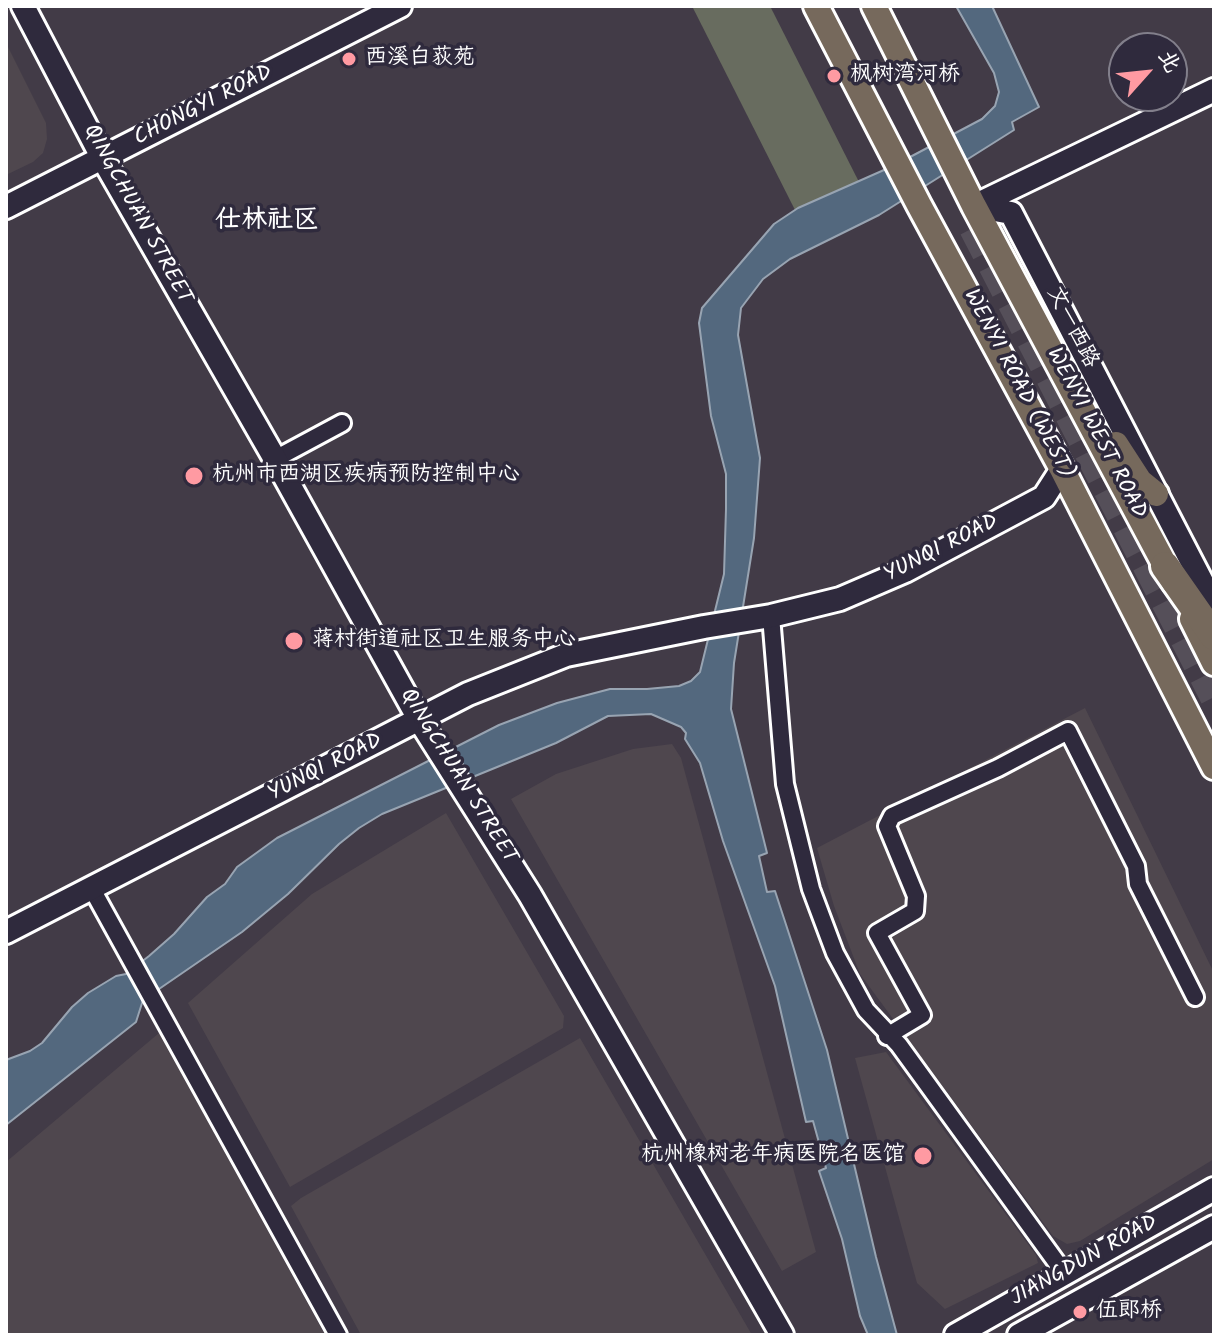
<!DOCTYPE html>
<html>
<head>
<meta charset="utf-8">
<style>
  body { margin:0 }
  #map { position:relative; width:1220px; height:1341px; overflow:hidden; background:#423b47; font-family:Kalam,"LXGW WenKai TC",sans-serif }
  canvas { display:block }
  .frame { position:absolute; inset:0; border:8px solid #fff; pointer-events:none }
  .north { position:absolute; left:1108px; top:32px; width:80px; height:80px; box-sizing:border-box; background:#2f2a3d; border:2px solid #827f8b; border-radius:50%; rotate:63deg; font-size:22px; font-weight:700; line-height:32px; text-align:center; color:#fff }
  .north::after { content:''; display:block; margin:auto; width:28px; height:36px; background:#ff9aa2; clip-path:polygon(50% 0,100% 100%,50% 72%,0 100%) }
</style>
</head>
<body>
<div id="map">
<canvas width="1220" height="1341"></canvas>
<div class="frame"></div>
<div class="north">北</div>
</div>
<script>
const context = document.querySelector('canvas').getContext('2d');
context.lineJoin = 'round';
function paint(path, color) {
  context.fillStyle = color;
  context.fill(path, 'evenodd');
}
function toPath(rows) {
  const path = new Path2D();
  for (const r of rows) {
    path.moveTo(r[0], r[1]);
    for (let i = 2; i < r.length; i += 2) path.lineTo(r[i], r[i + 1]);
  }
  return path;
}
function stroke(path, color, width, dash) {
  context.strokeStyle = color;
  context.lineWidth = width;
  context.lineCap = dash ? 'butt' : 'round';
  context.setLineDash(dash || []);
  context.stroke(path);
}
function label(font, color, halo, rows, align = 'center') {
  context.font = font + ' Kalam,"LXGW WenKai TC",sans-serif';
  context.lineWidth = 7;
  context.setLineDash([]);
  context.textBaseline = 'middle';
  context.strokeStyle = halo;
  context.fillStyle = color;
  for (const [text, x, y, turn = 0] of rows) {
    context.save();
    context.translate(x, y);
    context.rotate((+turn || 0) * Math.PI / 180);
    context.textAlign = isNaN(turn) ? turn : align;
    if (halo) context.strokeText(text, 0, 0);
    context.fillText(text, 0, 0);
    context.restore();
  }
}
paint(toPath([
  [6,43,46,123,47,139,43,153,33,162,6,175],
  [1085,708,1214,973,1214,1159,1080,1241,1067,1244,1053,1236,860,974,834,906,817,848],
  [672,744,681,758,816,1252,782,1271,511,799,556,774,633,749],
  [446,813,564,1016,563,1028,290,1187,188,1003,312,894],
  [159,1033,325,1335,6,1335,6,1162],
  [580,1038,752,1335,361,1335,291,1206,301,1198],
  [886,1052,1036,1255,1038,1263,945,1309,917,1283,855,1058]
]), '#4f474e');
paint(toPath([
  [692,6,770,6,859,182,795,210]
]), '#686c5f');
const water = toPath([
  [956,6,992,6,1039,107,1012,122,1014,130,879,215,790,259,763,279,741,308,738,335,760,458,754,538,734,663,731,709,767,853,759,856,767,892,775,891,827,1050,876,1257,897,1335,868,1335,860,1316,842,1239,819,1171,826,1168,813,1121,806,1122,775,986,723,841,700,763,685,739,686,733,681,727,651,714,608,716,556,743,382,814,359,828,339,844,288,894,242,932,143,1000,136,1022,6,1125,6,1060,30,1051,42,1043,72,1007,88,993,116,976,126,974,149,956,174,934,207,897,225,884,237,867,277,838,499,725,557,703,610,689,647,689,679,686,691,681,700,672,724,574,726,509,726,474,711,416,699,323,702,308,774,224,798,208,893,166,982,119,995,106,999,92,994,73,956,6]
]);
paint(water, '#53687e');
stroke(water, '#98a4b2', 2);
stroke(toPath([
  [973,228,1214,697]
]), '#554f59', 28, [28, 14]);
const street = toPath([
  [275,459,342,423],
  [771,616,785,784,811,889,835,953,866,1010,899,1045,1065,1274],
  [92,889,338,1335],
  [887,1036,922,1015,877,933,915,911,916,896,887,826,892,816,998,768,1068,731,1136,866,1138,884,1195,997]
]);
const secondary = toPath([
  [23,6,103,159,275,459,420,721,530,895,782,1335],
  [974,206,1011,213,1214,605],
  [974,206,1214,90],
  [6,207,400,6],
  [6,932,468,694,566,655,704,627,771,616,840,599,905,571,1044,497,1062,469],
  [956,1335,1214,1189],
  [1019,1335,1214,1227]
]);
const primary = toPath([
  [816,6,919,205,1062,469,1214,767],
  [874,6,974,206,1174,582],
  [1116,444,1140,481,1156,494],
  [1192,619,1214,663]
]);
const highway = toPath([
  [1165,566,1214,636]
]);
stroke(street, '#fff', 22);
stroke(secondary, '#fff', 28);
stroke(primary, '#fff', 30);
stroke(highway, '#fff', 34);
stroke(street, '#2f2a3d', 16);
stroke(secondary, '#2f2a3d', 22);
stroke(primary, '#76695c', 24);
stroke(highway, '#76695c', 28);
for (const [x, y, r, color] of [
  [349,59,8,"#ff9aa2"],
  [834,76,8,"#ff9aa2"],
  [194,476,10,"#ff9aa2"],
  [294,641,10,"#ff9aa2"],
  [923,1156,10,"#ff9aa2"],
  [1080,1312,8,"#ff9aa2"]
]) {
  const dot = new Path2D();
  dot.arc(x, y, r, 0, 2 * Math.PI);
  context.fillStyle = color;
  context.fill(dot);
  stroke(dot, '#2f2a3d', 3);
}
label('22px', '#fff', '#2f2a3d', [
  ["西溪白荻苑",365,59],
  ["枫树湾河桥",850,76],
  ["杭州市西湖区疾病预防控制中心",212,476],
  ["蒋村街道社区卫生服务中心",312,641],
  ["杭州橡树老年病医院名医馆",905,1156,"right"],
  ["伍郎桥",1096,1312]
], 'left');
label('22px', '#fff', '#2f2a3d', [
  ["CHONGYI ROAD",204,107,-27],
  ["QINGCHUAN STREET",136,215,61],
  ["文一西路",1071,328,63],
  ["WENYI ROAD (WEST)",1017,385,62],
  ["WENYI WEST ROAD",1095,434,62],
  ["YUNQI ROAD",942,550,-27],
  ["YUNQI ROAD",326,769,-27],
  ["QINGCHUAN STREET",457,777,58],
  ["JIANGDUN ROAD",1085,1262,-29]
]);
label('bold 26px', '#fff', '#2f2a3d', [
  ["仕林社区",267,223]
]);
</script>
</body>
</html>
